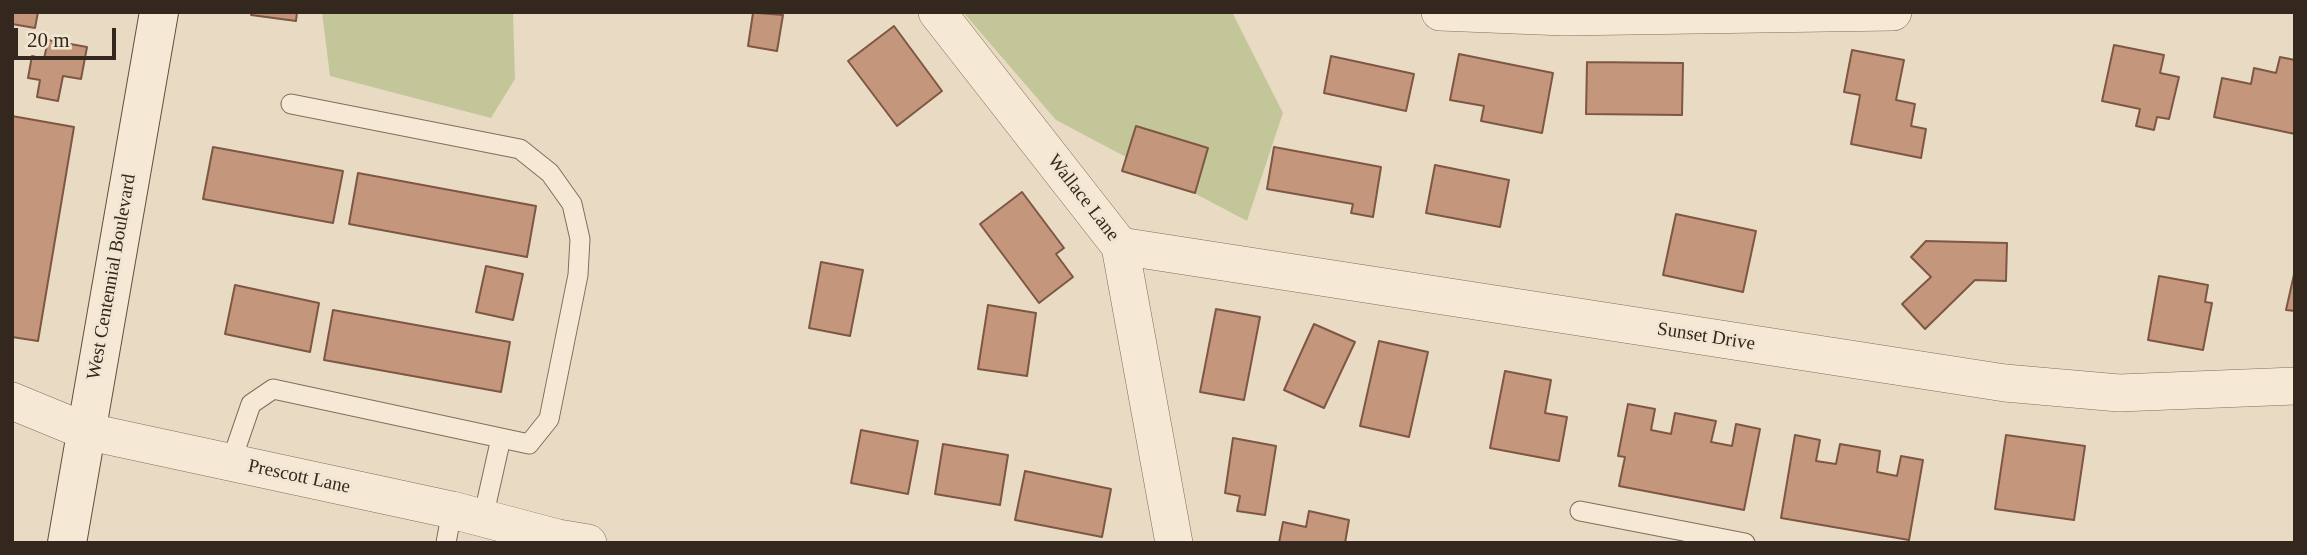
<!DOCTYPE html>
<html>
<head>
<meta charset="utf-8">
<style>
  body { margin:0 }
  #map { position:relative; width:2307px; height:555px; overflow:hidden; background:#e9dbc3; font-family:Georgia,serif }
  canvas { display:block }
  .frame { position:absolute; inset:0; border:14px solid #33271e; pointer-events:none }
  .scale { position:absolute; left:14px; top:28px; width:102px; height:32px; box-sizing:border-box; border:4px solid #33271e; border-top:0; padding-left:9px; font-size:21px; line-height:24px; white-space:nowrap; color:#33271e; -webkit-text-stroke:5px #f1e6d1; paint-order:stroke }
</style>
</head>
<body>
<div id="map">
<canvas width="2307" height="555"></canvas>
<div class="frame"></div>
<div class="scale">20 m</div>
</div>
<script>
const context = document.querySelector('canvas').getContext('2d');
context.lineJoin = 'round';
function paint(path, color) {
  context.fillStyle = color;
  context.fill(path, 'evenodd');
}
function toPath(rows) {
  const path = new Path2D();
  for (const r of rows) {
    path.moveTo(r[0], r[1]);
    for (let i = 2; i < r.length; i += 2) path.lineTo(r[i], r[i + 1]);
  }
  return path;
}
function stroke(path, color, width, dash) {
  context.strokeStyle = color;
  context.lineWidth = width;
  context.lineCap = dash ? 'butt' : 'round';
  context.setLineDash(dash || []);
  context.stroke(path);
}
function label(font, color, halo, rows, align = 'center') {
  context.font = font + ' Georgia,serif';
  context.lineWidth = 6;
  context.setLineDash([]);
  context.textBaseline = 'middle';
  context.strokeStyle = halo;
  context.fillStyle = color;
  for (const [text, x, y, turn = 0] of rows) {
    context.save();
    context.translate(x, y);
    context.rotate((+turn || 0) * Math.PI / 180);
    context.textAlign = isNaN(turn) ? turn : align;
    if (halo) context.strokeText(text, 0, 0);
    context.fillText(text, 0, 0);
    context.restore();
  }
}
paint(toPath([
  [322,12,513,12,515,79,491,118,330,76],
  [963,12,1232,12,1283,113,1247,221,1056,120]
]), '#c3c698');
const building = toPath([
  [12,12,38,12,35,28,12,24,12,12],
  [252,12,297,12,296,21,251,15,252,12],
  [746,12,783,15,777,51,748,46,753,13,746,12],
  [894,26,942,91,897,126,848,61,894,26],
  [48,40,87,47,81,79,63,76,58,101,37,97,40,80,28,78,32,56,44,59,48,40],
  [2114,45,2164,55,2160,73,2179,77,2169,119,2157,117,2154,130,2136,126,2140,109,2102,101,2114,45],
  [1852,50,1904,60,1896,100,1915,104,1911,126,1926,129,1921,158,1851,144,1860,95,1844,92,1852,50],
  [1459,54,1553,73,1542,133,1481,121,1484,106,1450,100,1459,54],
  [1331,56,1414,74,1406,111,1324,93,1331,56],
  [2280,57,2295,60,2295,134,2214,117,2222,78,2251,84,2254,68,2276,73,2280,57],
  [1587,62,1683,63,1682,115,1586,114,1587,62],
  [12,116,74,127,38,341,12,337,12,116],
  [1136,126,1208,148,1195,193,1122,171,1136,126],
  [213,147,343,171,333,223,203,199,213,147],
  [1274,147,1381,167,1373,217,1351,213,1353,204,1267,189,1274,147],
  [1435,165,1509,180,1500,227,1426,213,1435,165],
  [358,173,536,206,527,257,349,224,358,173],
  [1022,192,1064,248,1056,254,1073,277,1039,303,980,224,1022,192],
  [1676,214,1756,231,1743,292,1663,275,1676,214],
  [1926,241,2007,243,2006,281,1975,280,1925,329,1902,304,1931,277,1911,257,1926,241],
  [821,262,863,270,850,336,809,328,821,262],
  [486,266,523,274,513,320,476,312,486,266],
  [2295,270,2295,311,2286,310,2295,270],
  [2159,276,2208,285,2205,302,2212,303,2203,350,2148,340,2159,276],
  [235,285,319,303,310,352,225,334,235,285],
  [988,305,1036,313,1027,376,978,369,988,305],
  [1216,309,1260,317,1244,400,1200,392,1216,309],
  [333,310,510,342,501,392,324,360,333,310],
  [1314,324,1355,342,1324,408,1284,390,1314,324],
  [1379,341,1428,352,1409,437,1360,426,1379,341],
  [1505,371,1551,380,1545,413,1567,417,1559,461,1490,448,1505,371],
  [1628,404,1655,409,1651,430,1671,434,1675,413,1716,421,1711,442,1732,446,1736,424,1760,429,1744,510,1619,486,1625,457,1618,456,1628,404],
  [861,430,918,441,908,494,851,483,861,430],
  [1795,435,1820,440,1816,461,1836,464,1840,444,1880,451,1877,472,1897,476,1901,456,1923,460,1909,540,1781,518,1795,435],
  [2006,435,2085,446,2074,520,1995,509,2006,435],
  [1233,438,1276,446,1265,515,1237,511,1240,496,1225,493,1233,438],
  [943,444,1008,455,1000,505,935,494,943,444],
  [1025,471,1111,489,1102,537,1015,520,1025,471],
  [1309,511,1349,520,1345,543,1279,543,1283,522,1306,527,1309,511]
]);
paint(building, '#c4967c');
stroke(building, '#7e5744', 2);
const service = toPath([
  [231,462,251,404,273,389,529,444,549,419,578,275,580,239,572,204,550,173,520,149,291,104],
  [1580,511,1745,543],
  [483,518,501,438],
  [446,543,452,510]
]);
const minor = toPath([
  [937,12,1120,246,1174,543],
  [1440,12,1564,17,1893,12],
  [1120,246,2005,383,2119,393,2295,386],
  [12,401,85,431,452,510,558,538,588,543]
]);
const secondary = toPath([
  [67,543,159,12]
]);
stroke(service, '#816d5b', 21);
stroke(minor, '#816d5b', 38);
stroke(secondary, '#634f3f', 40);
stroke(service, '#f5e9d5', 19);
stroke(minor, '#f5e9d5', 37);
stroke(secondary, '#f5e9d5', 38);
label('19px', '#33271e', '#f1e6d1', [
  ["Wallace Lane",1083,198,52],
  ["West Centennial Boulevard",112,277,-80],
  ["Sunset Drive",1706,337,9],
  ["Prescott Lane",299,477,12]
]);
</script>
</body>
</html>
